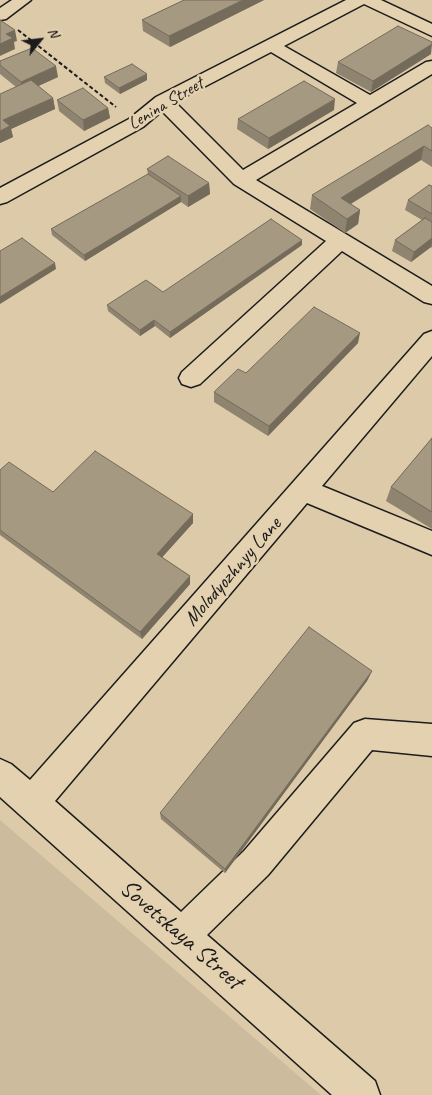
<!DOCTYPE html>
<html>
<head>
<meta charset="utf-8">
<style>
  body { margin:0 }
  #map { position:relative; width:432px; height:1095px; overflow:hidden; background:#dccaa9; font-family:Caveat,sans-serif }
  canvas { display:block }
  .north { position:absolute; left:15px; top:15px; width:50px; height:50px; -webkit-text-stroke:4px #e4d1af; paint-order:stroke; rotate:61deg; font-size:14px; font-weight:700; line-height:20px; text-align:center; color:#1c1c1c }
  .north::after { content:''; display:block; margin:auto; width:18px; height:22px; background:#1c1c1c; clip-path:polygon(50% 0,100% 100%,50% 72%,0 100%) }
</style>
</head>
<body>
<div id="map">
<canvas width="432" height="1095"></canvas>
<div class="north">N</div>
</div>
<script>
const context = document.querySelector('canvas').getContext('2d');
context.lineJoin = 'round';
function paint(path, color) {
  context.fillStyle = color;
  context.fill(path, 'evenodd');
}
function toPath(rows) {
  const path = new Path2D();
  for (const r of rows) {
    path.moveTo(r[0], r[1]);
    for (let i = 2; i < r.length; i += 2) path.lineTo(r[i], r[i + 1]);
  }
  return path;
}
function stroke(path, color, width, dash) {
  context.strokeStyle = color;
  context.lineWidth = width;
  context.lineCap = dash ? 'butt' : 'round';
  context.setLineDash(dash || []);
  context.stroke(path);
}
function label(font, color, halo, rows, align = 'center') {
  context.font = font + ' Caveat,sans-serif';
  context.lineWidth = 5;
  context.setLineDash([]);
  context.textBaseline = 'middle';
  context.strokeStyle = halo;
  context.fillStyle = color;
  for (const [text, x, y, turn = 0] of rows) {
    context.save();
    context.translate(x, y);
    context.rotate((+turn || 0) * Math.PI / 180);
    context.textAlign = isNaN(turn) ? turn : align;
    if (halo) context.strokeText(text, 0, 0);
    context.fillText(text, 0, 0);
    context.restore();
  }
}
paint(toPath([
  [0,820,321,1095,0,1095]
]), '#ccbb9d');
const minor = toPath([
  [12,0,31,0,6,19,0,20,0,8,12,0],
  [346,0,381,0,432,24,432,36,364,4,284,46,370,95,426,62,432,61,432,74,256,180,432,286,432,304,424,302,342,251,200,384,191,387,182,384,179,378,182,372,326,241,234,184,162,111,143,127,7,202,0,204,0,188,129,119,156,97,346,0],
  [271,52,357,103,243,170,175,102,271,52],
  [432,331,432,356,322,486,432,531,432,555,307,503,55,801,181,912,244,851,354,723,365,719,432,724,432,756,372,750,268,875,207,935,375,1081,380,1095,332,1095,0,797,0,759,11,764,30,780,424,334,432,331]
]);
stroke(minor, '#1c1c1c', 3);
stroke(toPath([
  [18,30,116,107]
]), '#1c1c1c', 2, [4, 2.5]);
paint(minor, '#e4d1af');
paint(toPath([
  [184,0,264,0,170,47,143,31,142,20],
  [431,54,371,92,336,73,338,62],
  [0,61,58,77,38,86,53,98,55,109,11,129,13,137,0,143,16,87,0,74],
  [147,74,147,80,120,94,105,83,104,77],
  [57,100,108,108,110,118,84,131,59,111],
  [334,110,268,149,237,129,238,119],
  [432,128,432,167,421,160,351,204,360,210,358,224,345,233,310,209,312,195],
  [147,169,209,183,210,194,188,207,181,202,85,261,52,235,51,229,148,174],
  [432,186,432,248,431,247,411,262,392,251,395,240,422,220,405,210,408,200],
  [302,245,170,338,155,326,140,336,108,311,107,305,163,292],
  [358,343,268,436,214,402,214,392,246,373],
  [432,438,432,529,386,501,391,487],
  [0,470,53,492,193,523,162,557,190,576,190,584,142,639,0,535],
  [372,671,367,681,225,873,161,819,160,813]
]), '#8f8470');
paint(toPath([
  [243,0,264,0,170,47,169,36],
  [15,30,17,41,14,42,15,49,0,56,0,44,6,34],
  [432,44,431,54,371,92,373,81],
  [56,66,58,77,23,93,21,82],
  [147,74,147,80,120,94,119,88],
  [53,98,55,109,11,129,13,137,0,143,0,131,3,120],
  [335,99,334,110,268,149,269,138],
  [108,108,110,118,84,131,83,120],
  [424,146,421,160,339,211,341,198],
  [209,183,210,194,188,207,188,196],
  [181,196,181,202,85,261,84,255],
  [360,210,358,224,345,233,347,219],
  [432,238,432,242,431,247,411,262,414,252],
  [302,240,302,245,170,338,170,332],
  [55,263,56,269,0,304,0,297],
  [154,320,155,326,140,336,140,330],
  [360,333,358,343,268,436,269,426],
  [193,514,193,523,158,562,157,554],
  [190,576,190,584,142,639,140,632],
  [372,671,367,681,225,873,225,869]
]), '#746b5b');
const building = toPath([
  [184,0,243,0,169,36,142,20,184,0],
  [0,20,15,30,6,34,13,38,0,44,0,20],
  [398,26,432,42,432,44,373,81,338,62,398,26],
  [32,48,56,66,21,82,0,65,0,61,32,48],
  [132,64,147,74,119,88,104,77,132,64],
  [31,80,53,98,3,120,10,126,0,131,0,94,31,80],
  [304,81,335,99,269,138,238,119,304,81],
  [83,88,108,108,83,120,57,100,83,88],
  [428,125,432,128,432,151,424,146,341,198,360,210,347,219,312,195,428,125],
  [168,156,209,183,188,196,147,169,168,156],
  [148,174,181,196,84,255,51,229,148,174],
  [429,185,432,186,432,214,408,200,429,185],
  [425,218,432,222,432,238,414,252,395,240,425,218],
  [271,219,302,240,170,332,154,320,140,330,107,305,146,280,163,292,271,219],
  [22,238,55,263,0,297,0,251,22,238],
  [314,307,360,333,269,426,214,392,238,369,246,373,314,307],
  [432,438,432,512,391,487,432,438],
  [95,451,193,514,157,554,190,576,140,632,0,530,0,470,9,462,53,492,95,451],
  [309,627,372,671,225,869,160,813,309,627]
]);
paint(building, '#a69982');
stroke(building, '#746b5b', 1);
label('18px', '#1c1c1c', '#e4d1af', [
  ["Lenina Street",166,104,-31]
]);
label('21px', '#1c1c1c', '#e4d1af', [
  ["Molodyozhnyy Lane",233,572,-49]
]);
label('25px', '#1c1c1c', '#e4d1af', [
  ["Sovetskaya Street",181,935,41]
]);
</script>
</body>
</html>
